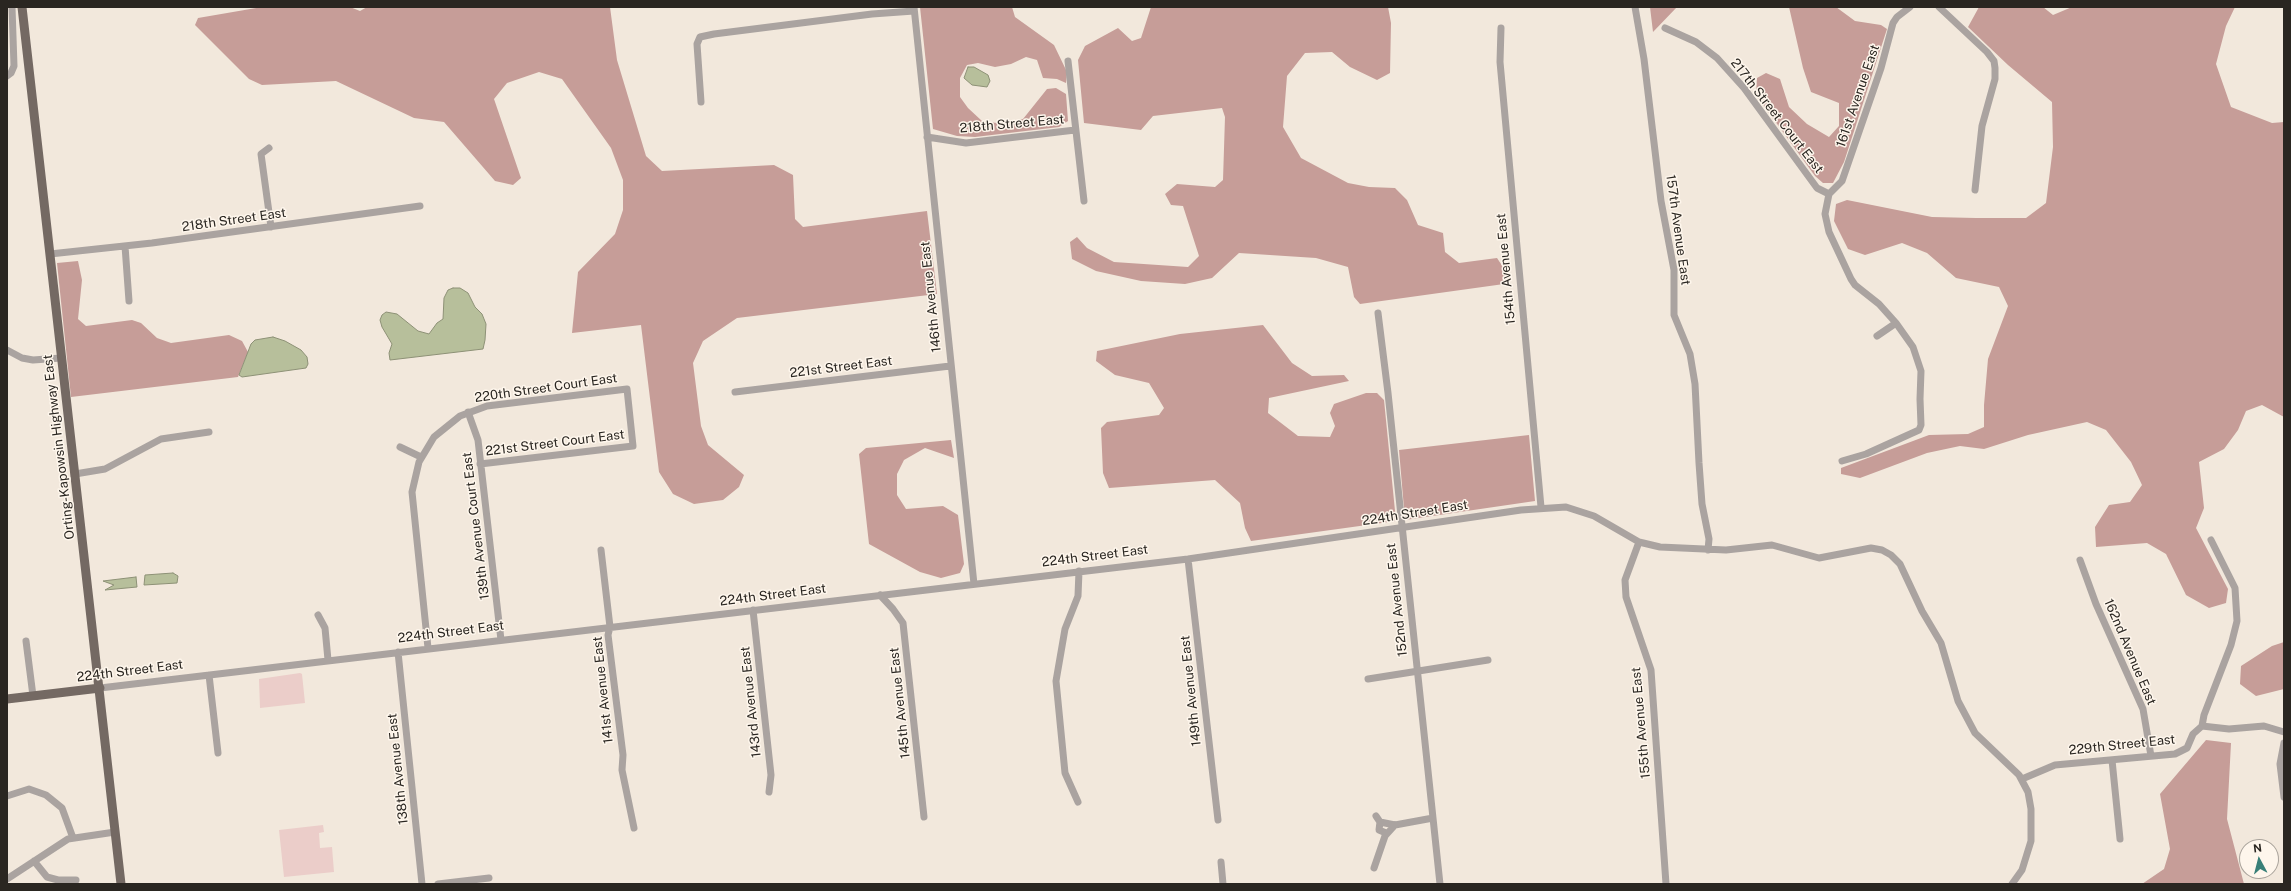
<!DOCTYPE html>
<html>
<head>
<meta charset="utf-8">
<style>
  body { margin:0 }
  #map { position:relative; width:2291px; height:891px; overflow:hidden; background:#f2e8dc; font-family:"Public Sans",sans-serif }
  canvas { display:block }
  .frame { position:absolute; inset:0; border:8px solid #2a2621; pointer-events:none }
  .north { position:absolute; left:2239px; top:839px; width:40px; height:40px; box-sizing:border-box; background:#fef6ec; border:1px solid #a9a39b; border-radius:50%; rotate:353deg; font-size:11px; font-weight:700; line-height:16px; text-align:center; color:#2a2621 }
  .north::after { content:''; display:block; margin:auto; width:14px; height:18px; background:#387f77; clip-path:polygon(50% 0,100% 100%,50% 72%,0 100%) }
</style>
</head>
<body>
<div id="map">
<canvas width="2291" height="891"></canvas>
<div class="frame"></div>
<div class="north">N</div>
</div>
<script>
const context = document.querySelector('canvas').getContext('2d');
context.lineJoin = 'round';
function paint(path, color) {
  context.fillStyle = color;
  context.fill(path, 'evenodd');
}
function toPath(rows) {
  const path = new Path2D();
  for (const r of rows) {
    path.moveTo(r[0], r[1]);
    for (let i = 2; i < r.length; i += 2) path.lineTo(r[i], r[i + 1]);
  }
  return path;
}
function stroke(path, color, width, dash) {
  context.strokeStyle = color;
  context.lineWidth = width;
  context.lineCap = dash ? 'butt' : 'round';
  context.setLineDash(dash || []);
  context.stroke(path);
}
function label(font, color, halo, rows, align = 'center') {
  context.font = font + ' "Public Sans",sans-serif';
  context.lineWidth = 3;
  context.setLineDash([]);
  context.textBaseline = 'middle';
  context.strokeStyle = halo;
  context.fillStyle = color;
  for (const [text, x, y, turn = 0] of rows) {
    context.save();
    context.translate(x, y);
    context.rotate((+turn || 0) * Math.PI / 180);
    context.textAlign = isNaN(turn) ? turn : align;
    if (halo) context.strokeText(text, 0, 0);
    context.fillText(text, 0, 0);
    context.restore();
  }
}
paint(toPath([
  [300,673,302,674,305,703,260,708,259,679],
  [323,825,324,832,319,833,320,848,332,847,334,872,284,877,279,830]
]), '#ebcdc9');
paint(toPath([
  [262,7,350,7,360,11,367,7,610,7,617,60,646,156,662,171,774,165,793,175,795,219,803,227,927,211,937,294,737,318,703,341,693,363,701,426,708,445,744,475,739,487,723,500,694,504,673,494,659,472,641,325,572,333,578,272,615,234,623,210,623,180,611,148,562,79,539,72,507,83,494,99,521,178,513,185,495,181,444,122,414,118,336,81,262,85,249,79,195,25,198,18],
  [920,7,1012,7,1015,17,1054,45,1067,72,1066,83,1057,79,1043,78,1037,60,1026,57,1011,64,995,67,978,63,967,65,960,78,960,97,968,108,982,121,1004,124,1023,119,1047,89,1056,88,1066,94,1068,121,1059,127,975,137,957,136,933,129],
  [1151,7,1388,7,1391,23,1390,73,1377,80,1350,67,1332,52,1305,53,1287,76,1283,127,1301,158,1348,183,1369,187,1395,188,1407,200,1418,225,1443,233,1445,252,1459,263,1497,258,1507,273,1504,284,1360,304,1354,297,1348,267,1316,258,1239,253,1212,278,1185,284,1141,281,1096,271,1072,259,1070,242,1077,237,1087,248,1114,262,1188,267,1199,256,1183,206,1171,205,1165,194,1177,184,1215,187,1223,180,1225,117,1222,108,1153,116,1141,130,1084,123,1078,60,1085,46,1118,28,1132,41,1141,38],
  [1650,7,1677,7,1653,32],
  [1789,7,1836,7,1855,21,1881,25,1887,29,1844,162,1833,183,1823,183,1815,176,1756,95,1757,78,1766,73,1780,79,1789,107,1807,124,1829,137,1839,126,1839,103,1811,92,1803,68],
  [1979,7,2043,7,2053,15,2072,7,2235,7,2226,26,2216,64,2231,107,2272,123,2284,122,2284,417,2262,405,2246,411,2238,430,2224,449,2199,462,2204,508,2196,528,2228,589,2226,603,2209,608,2186,595,2166,554,2147,543,2096,547,2095,527,2109,505,2130,502,2142,485,2131,462,2106,430,2087,422,2028,435,1984,449,1960,446,1927,453,1860,478,1841,474,1841,468,1929,435,1968,434,1984,427,1984,405,1988,359,2008,306,1999,287,1956,278,1927,253,1902,243,1865,255,1848,249,1834,221,1836,204,1847,200,1932,217,1976,218,2026,218,2046,203,2053,147,2052,102,2008,65,1968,27],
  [78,261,82,280,78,319,86,326,132,320,141,323,157,338,171,343,229,335,242,341,248,352,238,377,71,397,57,263],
  [1263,325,1292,363,1312,376,1344,375,1349,381,1269,398,1268,413,1298,436,1330,437,1335,426,1330,413,1334,404,1366,393,1377,393,1384,400,1396,521,1251,541,1245,528,1240,503,1215,480,1109,488,1103,473,1101,428,1107,422,1159,415,1164,408,1149,383,1115,375,1096,361,1097,351,1180,334],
  [1529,435,1535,501,1405,520,1399,450],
  [951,440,954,458,925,448,904,460,897,474,897,495,906,509,943,506,958,515,964,564,960,573,941,578,920,572,869,544,859,454,866,448],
  [2284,642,2284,689,2256,696,2240,684,2241,666,2272,646],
  [2206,740,2231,743,2227,819,2244,884,2142,884,2164,869,2170,849,2160,794]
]), '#c69d98');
const water = toPath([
  [968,67,974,67,988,75,990,81,987,87,972,85,964,78,968,67],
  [453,288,460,288,468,293,475,307,482,314,486,324,485,340,483,349,390,360,389,353,392,344,382,327,380,320,382,315,386,312,397,314,418,331,429,334,437,323,443,319,444,298,448,290,453,288],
  [273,337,285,341,301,350,307,357,308,364,306,368,242,377,239,375,251,344,255,340,273,337],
  [173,573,178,576,177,583,144,585,145,575,173,573],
  [136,577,137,587,105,590,114,585,103,581,136,577]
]);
paint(water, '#b7bf9b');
stroke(water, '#8d9176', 1);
stroke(toPath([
  [914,7,974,584],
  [1635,7,1644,59,1661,201,1674,270,1674,315,1690,354,1695,384,1699,463,1702,504,1709,539,1708,550],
  [1939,7,1987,52,1994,61,1995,68,1995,79,1982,126,1975,190],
  [1501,28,1500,62,1541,507],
  [1665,28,1696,42,1717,58,1744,88,1817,188,1829,194],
  [1068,61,1084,201],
  [7,76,11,73,14,66,12,7],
  [701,102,697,44,700,37,714,34,872,14,914,11],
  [927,137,966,143,1075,130],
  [269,148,261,154,271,227],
  [1829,194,1825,214,1829,232,1851,279,1855,285,1879,304,1896,323,1913,347,1921,371,1920,399,1921,425,1919,430,1866,454,1842,461],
  [1829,194,1842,181,1881,68,1893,23,1897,17,1910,7],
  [125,246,129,301],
  [50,254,152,243,420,206],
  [1378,313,1388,393,1440,884],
  [1877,336,1896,323],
  [7,350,22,358,33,360,61,358],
  [735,392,950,366],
  [468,412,478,440,501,640],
  [400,447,421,457],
  [75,474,105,469,161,439,209,432],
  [1639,542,1625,580,1626,597,1651,670,1666,884],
  [601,550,610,627,608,635,623,755,622,770,634,828],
  [1188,559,1218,820],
  [2080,560,2096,604,2143,709,2151,756],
  [880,595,893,609,903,623,924,817],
  [753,610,771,775,769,792],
  [318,615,325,628,328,660],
  [26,641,33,696],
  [428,648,412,492,419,462,434,437,460,416,487,406,627,389,633,446,480,464],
  [398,652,422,884],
  [209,675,218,753],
  [1368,679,1488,660],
  [100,688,1188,559,1521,510,1566,507,1594,516,1639,542,1660,547,1726,550,1772,545,1819,558,1871,548,1882,550,1891,555,1900,564,1922,611,1941,643,1958,701,1975,733,2019,775,2028,792,2031,809,2031,841,2022,870,2012,884],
  [2202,726,2204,715,2231,645,2237,621,2235,588,2211,540],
  [2284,743,2280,764,2284,797],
  [2112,760,2120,839],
  [2022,779,2055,765,2175,754,2187,748,2193,734,2202,726,2229,729,2264,726,2284,732],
  [7,796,29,789,46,795,62,808,73,838],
  [1078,802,1065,773,1056,681,1065,629,1078,596,1079,571],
  [1376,816,1380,822,1395,825,1433,818],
  [1380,822,1379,830,1386,833],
  [34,861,47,877,58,880,76,880],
  [1221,862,1223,884],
  [1374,868,1385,836,1395,825],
  [7,879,68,839,115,832],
  [438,884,489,878]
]), '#aaa3a0', 7);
stroke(toPath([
  [22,7,121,884],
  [7,699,100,688]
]), '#746963', 9);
label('13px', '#2a2621', '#fef6ec', [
  ["161st Avenue East",1858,96,-71],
  ["217th Street Court East",1777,116,52],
  ["218th Street East",1012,124,-5],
  ["218th Street East",234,220,-8],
  ["157th Avenue East",1678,230,82],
  ["154th Avenue East",1506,269,-95],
  ["146th Avenue East",931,297,-96],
  ["221st Street East",841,367,-7],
  ["220th Street Court East",546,388,-8],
  ["221st Street Court East",555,443,-7],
  ["Orting-Kapowsin Highway East",59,447,-97],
  ["224th Street East",1415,513,-9],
  ["139th Avenue Court East",476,526,-97],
  ["224th Street East",1095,556,-7],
  ["224th Street East",773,595,-7],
  ["152nd Avenue East",1397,600,-96],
  ["224th Street East",451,632,-7],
  ["162nd Avenue East",2130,652,67],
  ["224th Street East",130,671,-7],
  ["141st Avenue East",603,690,-96],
  ["149th Avenue East",1191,691,-96],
  ["143rd Avenue East",751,702,-96],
  ["145th Avenue East",900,703,-96],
  ["155th Avenue East",1641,723,-95],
  ["229th Street East",2122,745,-6],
  ["138th Avenue East",398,769,-96]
]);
</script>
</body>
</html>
